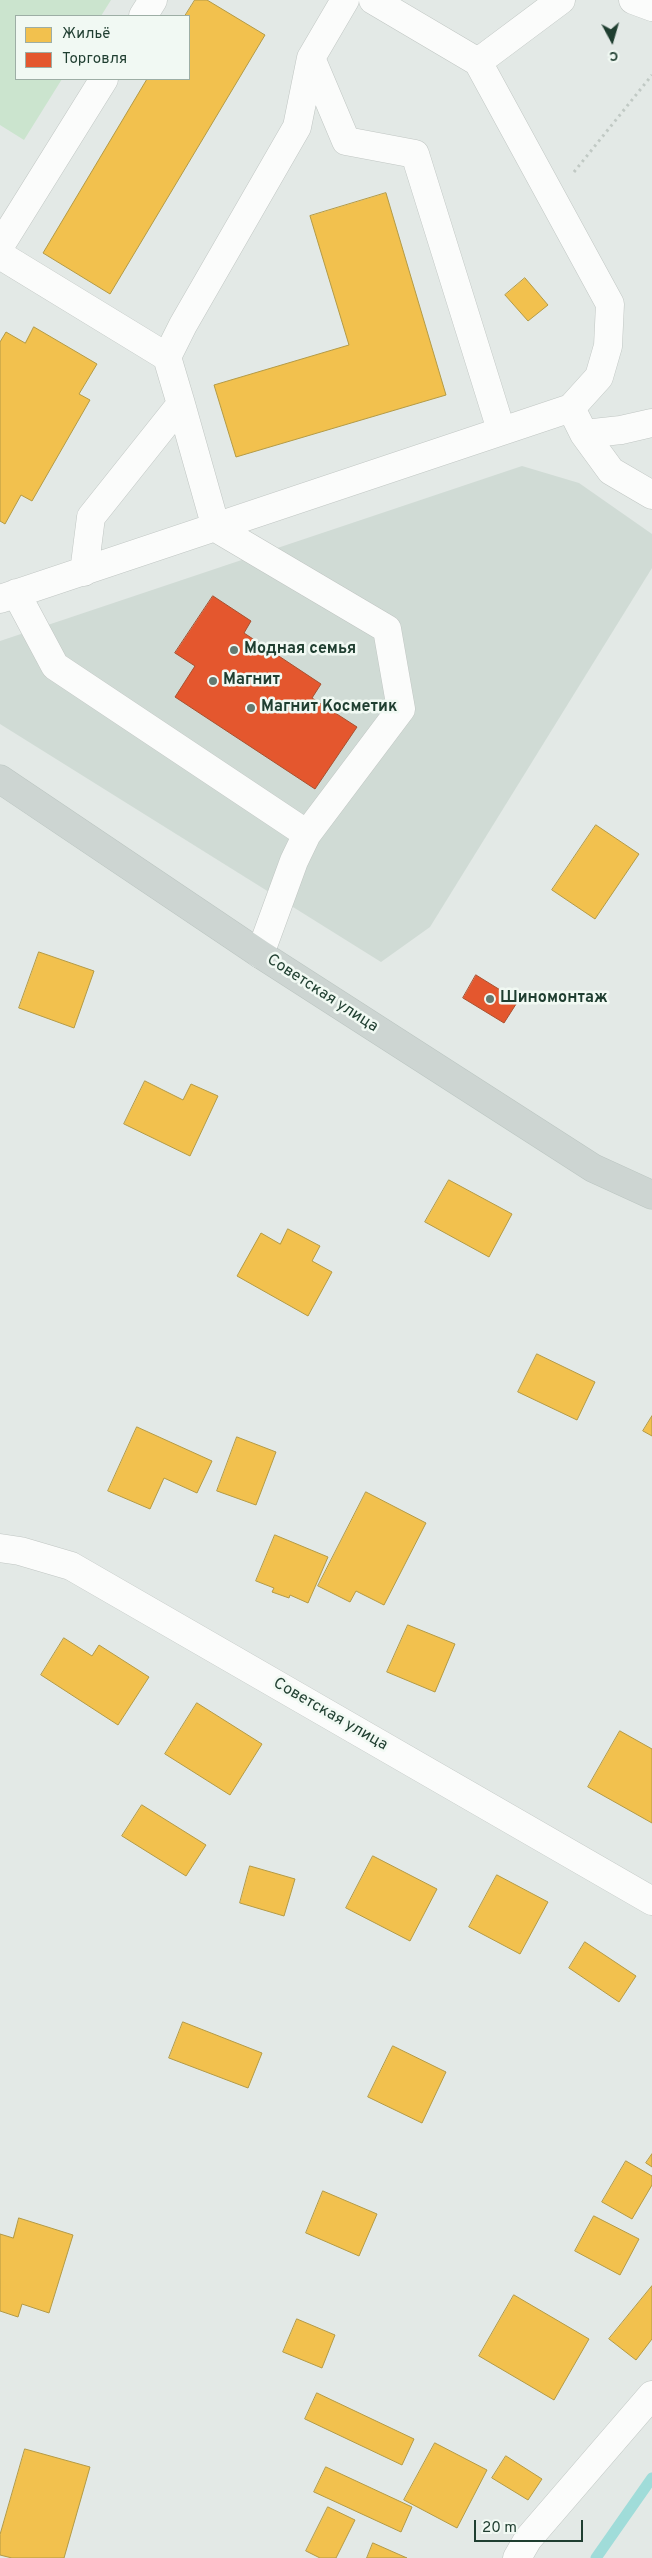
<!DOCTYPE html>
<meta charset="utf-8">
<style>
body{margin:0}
#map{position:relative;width:652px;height:2558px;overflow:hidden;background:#e3e9e6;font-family:Overpass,sans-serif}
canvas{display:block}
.legend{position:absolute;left:15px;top:15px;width:175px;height:65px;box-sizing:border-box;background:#f1f9f3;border:1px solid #9daea5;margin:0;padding:6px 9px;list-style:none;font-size:15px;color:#1f3e30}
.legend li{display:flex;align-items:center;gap:10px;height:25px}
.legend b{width:25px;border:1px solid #9daea5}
.north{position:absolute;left:587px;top:15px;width:50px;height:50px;-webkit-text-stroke:4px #f1f9f3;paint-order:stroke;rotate:174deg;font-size:14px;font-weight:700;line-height:20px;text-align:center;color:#1f3e30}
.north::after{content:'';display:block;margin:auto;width:18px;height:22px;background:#1f3e30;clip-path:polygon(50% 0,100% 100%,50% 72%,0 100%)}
.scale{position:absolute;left:474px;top:2520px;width:109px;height:22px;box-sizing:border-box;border:2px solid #1f3e30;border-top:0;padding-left:6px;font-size:15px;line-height:18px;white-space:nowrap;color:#1f3e30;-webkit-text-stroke:4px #f1f9f3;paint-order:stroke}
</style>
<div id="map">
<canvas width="652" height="2558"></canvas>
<ul class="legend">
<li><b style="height:14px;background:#f2c14e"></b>Жильё</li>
<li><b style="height:14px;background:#e4572e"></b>Торговля</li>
</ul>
<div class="north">С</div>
<div class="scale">20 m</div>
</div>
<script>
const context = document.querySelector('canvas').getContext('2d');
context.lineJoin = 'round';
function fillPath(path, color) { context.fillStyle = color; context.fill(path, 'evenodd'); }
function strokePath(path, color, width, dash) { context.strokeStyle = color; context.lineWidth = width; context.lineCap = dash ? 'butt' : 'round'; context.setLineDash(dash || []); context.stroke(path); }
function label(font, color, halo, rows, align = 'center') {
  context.font = font + ' Overpass,sans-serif'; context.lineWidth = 5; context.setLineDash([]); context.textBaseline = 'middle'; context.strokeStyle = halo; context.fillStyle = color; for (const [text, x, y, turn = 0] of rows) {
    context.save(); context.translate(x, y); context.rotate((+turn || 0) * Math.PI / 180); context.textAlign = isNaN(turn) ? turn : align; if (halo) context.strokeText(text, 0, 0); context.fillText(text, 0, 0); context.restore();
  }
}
fillPath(new Path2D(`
 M522,466L579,483L652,534V568L430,927L381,962L0,724V641Z`), '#d0dbd5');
fillPath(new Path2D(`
 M0,0H111L101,16H16V79H62L24,140L0,125Z`), '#cbe4ce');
const homes = new Path2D(`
 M195,0H207L265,35L110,294L43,253L147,79H189V16H185Z
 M386,193L446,395L236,457L214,385L349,345L310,216Z
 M525,278L548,305L528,321L505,295Z
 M34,327L97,364L79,394L90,400L32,501L21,495L5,524L0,521V342L6,332L25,343Z
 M596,825L639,854L595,919L552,890Z
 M39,952L94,971L74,1028L19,1008Z
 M145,1081L183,1100L191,1084L218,1096L190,1156L124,1124Z
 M449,1180L512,1214L489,1257L425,1222Z
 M288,1229L320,1246L312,1261L332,1272L308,1316L237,1276L261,1233L280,1244Z
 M537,1354L595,1382L577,1420L518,1392Z
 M652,1416V1436L643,1431Z
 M137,1427L212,1461L197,1493L164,1478L150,1509L108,1491Z
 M237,1437L276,1452L256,1505L217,1491Z
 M366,1492L426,1523L384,1605L356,1591L350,1602L318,1586Z
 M275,1535L328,1557L308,1603L290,1595L289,1598L272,1592L274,1588L256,1581Z
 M408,1625L455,1644L435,1692L387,1672Z
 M64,1638L92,1656L99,1645L149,1677L118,1725L41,1675Z
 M197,1703L262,1744L230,1795L165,1754Z
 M620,1731L652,1749V1823L588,1787Z
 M142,1805L206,1845L186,1876L122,1836Z
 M373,1856L437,1889L410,1941L346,1908Z
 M250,1866L295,1879L284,1916L240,1903Z
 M497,1875L548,1902L520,1954L469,1927Z
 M585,1942L636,1976L619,2002L569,1968Z
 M183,2022L262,2053L248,2088L169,2058Z
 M393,2046L446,2072L422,2123L368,2097Z
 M652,2154V2167L646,2163Z
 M626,2161L652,2176V2185L632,2219L602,2202Z
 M323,2191L377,2214L359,2256L306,2233Z
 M594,2216L639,2239L620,2275L575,2251Z
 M19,2218L73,2235L49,2313L22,2304L18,2317L0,2311V2234L13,2238Z
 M652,2286V2339L636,2360L609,2339Z
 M514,2295L589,2339L554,2400L479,2356Z
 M297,2319L335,2335L322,2368L283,2352Z
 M317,2393L414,2439L402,2465L305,2419Z
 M435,2443L487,2470L457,2528L404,2500Z
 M25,2449L90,2467L64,2558H12L0,2555V2535Z
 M506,2456L542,2479L528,2500L492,2478Z
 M326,2467L412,2507L401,2532L314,2492Z
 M328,2507L355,2520L336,2558H320L306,2551Z
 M373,2543L407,2558H367Z`);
fillPath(homes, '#f2c14e');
strokePath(homes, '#b39a45', 1);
const shops = new Path2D(`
 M213,596L251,621L244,633L321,684L312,698L357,727L315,789L175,697L195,666L175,653Z
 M476,975L518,1001L504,1023L463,998Z`);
fillPath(shops, '#e4572e');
strokePath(shops, '#a9502f', 1);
strokePath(new Path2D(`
 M596,2558L652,2478`), '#a0dcd9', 11);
const minor = new Path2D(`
 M633,0L652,7
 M143,16L153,0
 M311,58L346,141L415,154L501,430
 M478,62L561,0
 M0,246L104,79
 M0,255L167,357
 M181,404L216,528L387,629L401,709L307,834
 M571,408L584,434L611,471L652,495
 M584,434L621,430L652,423
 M84,572L91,517L181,404L167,357L183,325L297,127L311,58L345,0
 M16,593L55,666L307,834L294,861L260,954
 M0,599L571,408L599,377L608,346L610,304L478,62L373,0
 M0,1548L20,1551L71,1566L652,1901
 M517,2558L528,2539L652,2395`);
const major = new Path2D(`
 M0,779L260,954L593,1168L652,1195`);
strokePath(minor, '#c0c6c3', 29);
strokePath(major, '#bbc5c1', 29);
strokePath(new Path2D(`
 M574,172L652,75`), '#c0c9c4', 3, [2.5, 4]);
strokePath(minor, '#fbfcfb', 28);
strokePath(major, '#cdd5d2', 28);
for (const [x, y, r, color] of [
 [234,650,5,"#647a70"],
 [213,681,5,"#647a70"],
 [251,708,5,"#647a70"],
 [490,999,5,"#647a70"]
]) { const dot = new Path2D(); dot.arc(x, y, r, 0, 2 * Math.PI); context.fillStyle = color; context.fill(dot); strokePath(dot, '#f1f9f3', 2); }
label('bold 16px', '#1f3e30', '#f1f9f3', [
 ["Модная семья",244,650],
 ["Магнит",223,681],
 ["Магнит Косметик",261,708],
 ["Шиномонтаж",500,999]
], 'left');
label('16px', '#1f3e30', '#f1f9f3', [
 ["Советская улица",322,994,33],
 ["Советская улица",330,1715,30]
]);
</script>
